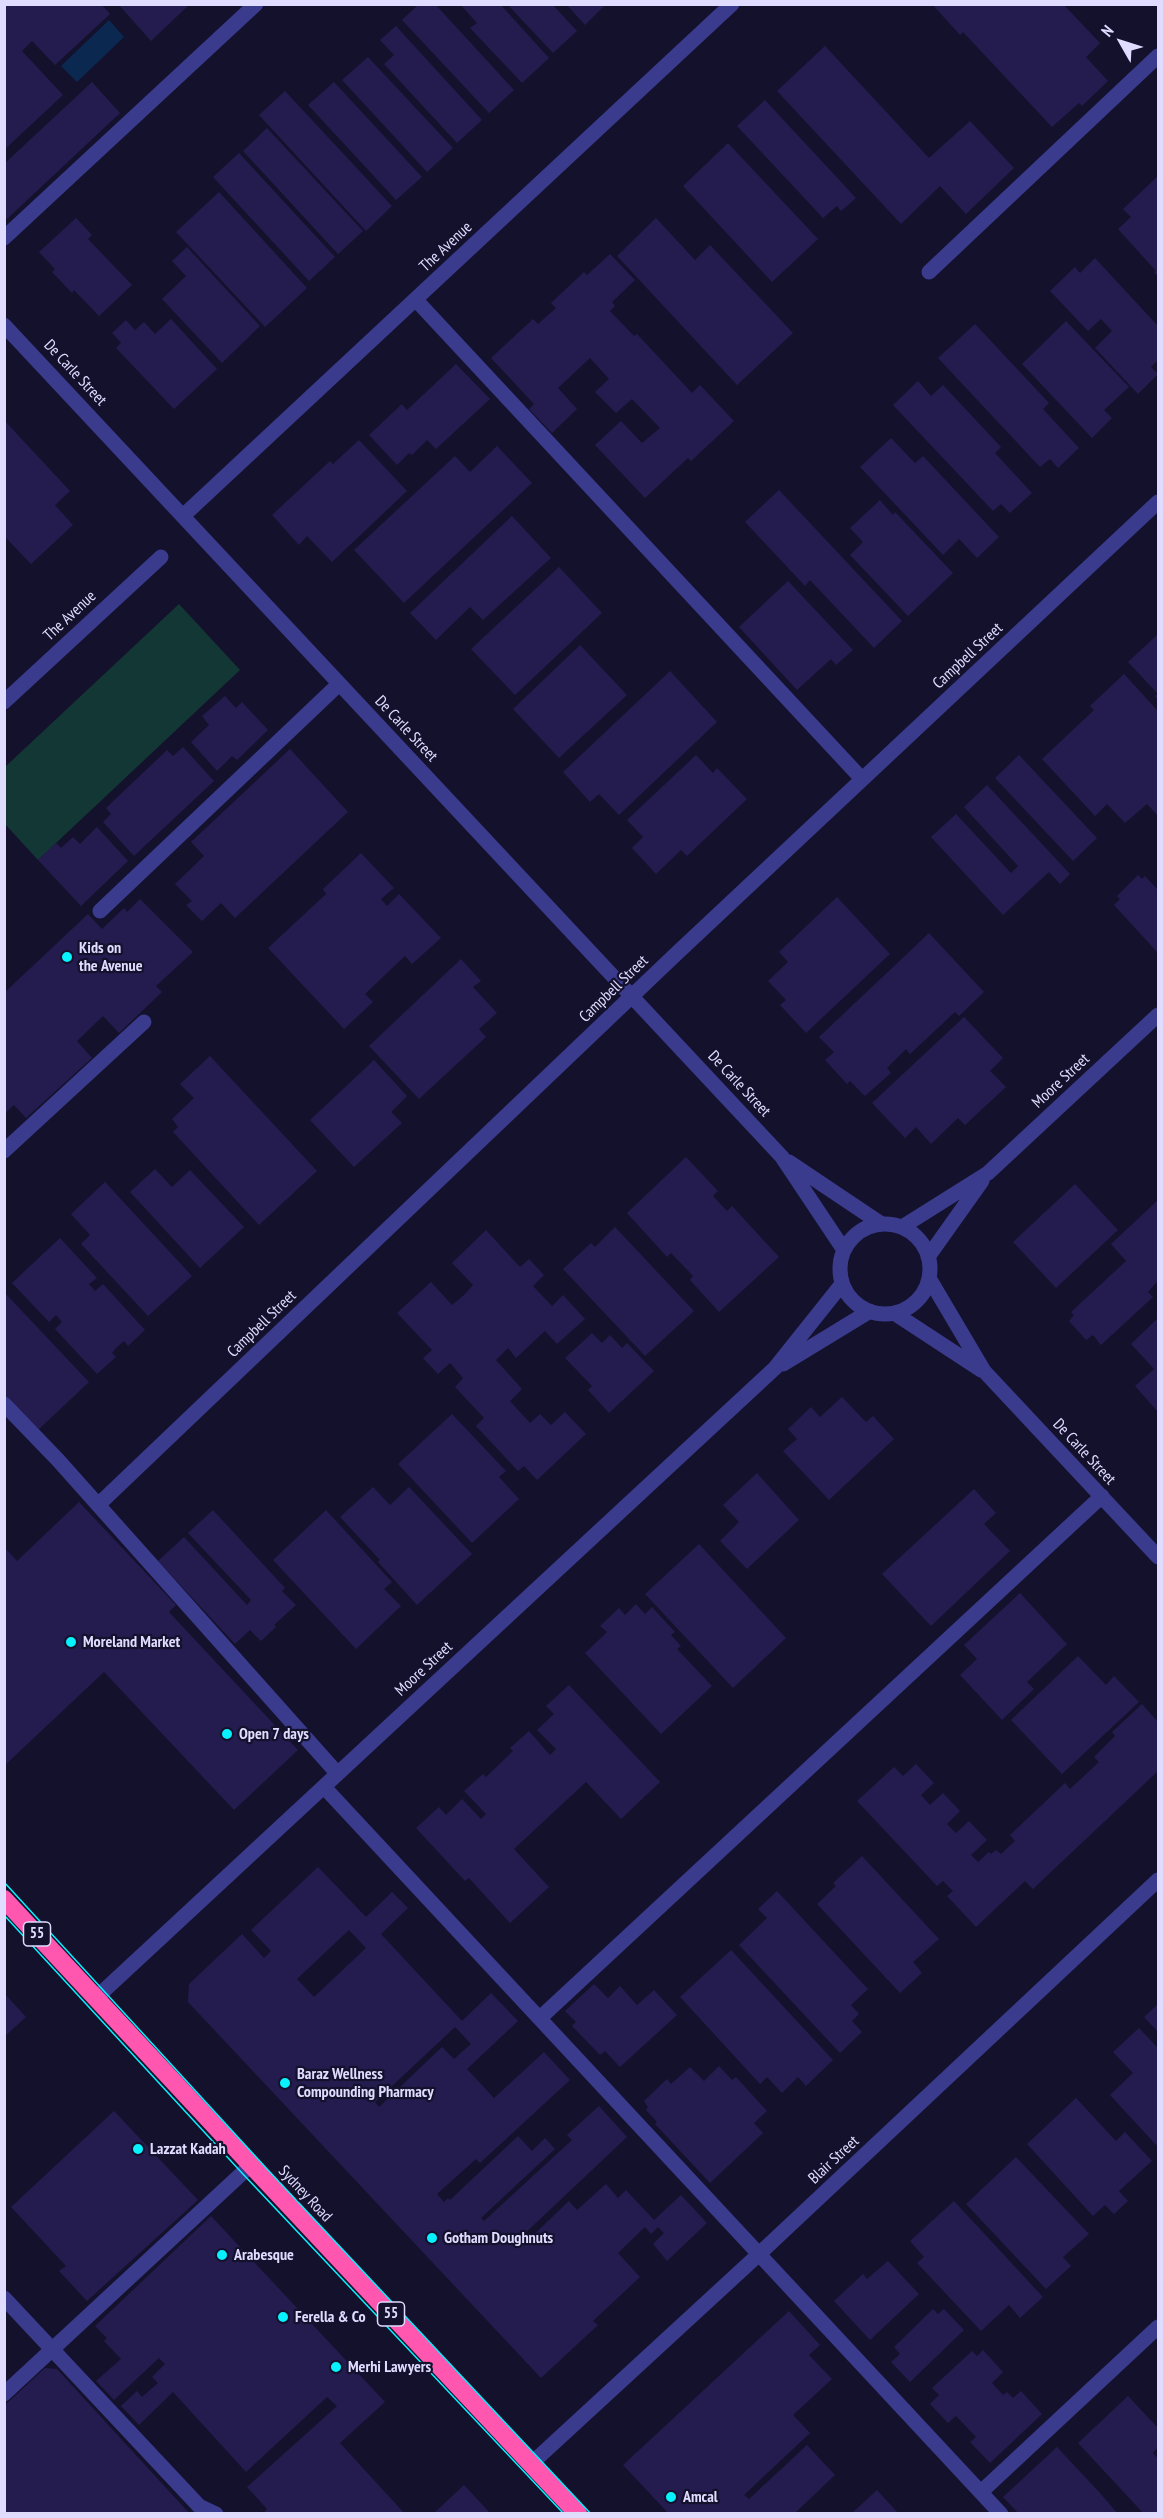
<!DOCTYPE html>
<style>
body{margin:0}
#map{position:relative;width:1163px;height:2518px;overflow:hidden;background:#14112d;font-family:"PT Sans Narrow",sans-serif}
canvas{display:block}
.frame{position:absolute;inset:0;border:6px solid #dfdcff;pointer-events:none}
.north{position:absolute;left:1091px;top:12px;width:60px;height:60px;-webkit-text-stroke:4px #14112d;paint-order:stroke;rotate:309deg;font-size:16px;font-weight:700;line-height:24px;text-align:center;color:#dfdcff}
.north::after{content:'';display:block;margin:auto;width:21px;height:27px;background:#dfdcff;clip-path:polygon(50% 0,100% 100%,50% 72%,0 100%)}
</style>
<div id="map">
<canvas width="1163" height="2518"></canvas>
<div class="frame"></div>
<div class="north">N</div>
</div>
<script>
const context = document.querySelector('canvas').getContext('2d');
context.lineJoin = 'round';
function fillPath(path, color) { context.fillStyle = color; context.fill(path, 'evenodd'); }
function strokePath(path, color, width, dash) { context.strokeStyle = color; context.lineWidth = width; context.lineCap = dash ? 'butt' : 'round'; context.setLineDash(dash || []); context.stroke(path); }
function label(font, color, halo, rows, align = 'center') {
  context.font = font + ' "PT Sans Narrow",sans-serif'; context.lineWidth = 4.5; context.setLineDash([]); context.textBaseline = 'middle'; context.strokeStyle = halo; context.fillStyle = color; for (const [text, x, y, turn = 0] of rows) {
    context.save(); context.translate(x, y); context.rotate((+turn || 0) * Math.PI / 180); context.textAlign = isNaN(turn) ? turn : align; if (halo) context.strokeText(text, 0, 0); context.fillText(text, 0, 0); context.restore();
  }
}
fillPath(new Path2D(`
 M179,604L240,670L38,860L5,824V767Z`), '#133734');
fillPath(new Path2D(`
 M109,20L124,37L77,82L61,66Z`), '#0b2851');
fillPath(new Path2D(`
 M4,4H101L110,14L55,65L32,41L22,51L63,95L4,150Z
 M118,4H190L151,41Z
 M419,4H435L514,90L489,113L402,20Z
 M460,4H500L549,58L522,83L470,28L477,23Z
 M507,4H552L577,31L553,53Z
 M566,4H606L585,25Z
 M932,4H1063L1100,43L1086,57L1108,81L1082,106L1079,103L1052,127L963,32L960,35Z
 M396,26L482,120L457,143L384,64L394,55L380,40Z
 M825,46L929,158L970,121L1014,168L966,214L940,186L901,224L777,91Z
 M368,57L453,148L427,172L342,80Z
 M92,82L120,113L7,219L4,216V164Z
 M334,82L422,177L396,200L308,105Z
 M285,91L392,206L366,231L259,115Z
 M765,100L856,198L841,211L837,206L823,218L737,126Z
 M267,128L363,231L338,254L243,151Z
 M728,143L818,239L772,282L683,186Z
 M239,153L335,257L309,281L213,177Z
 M1158,176V277L1154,272L1156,271L1118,229L1131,217L1123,209Z
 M219,192L307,288L265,327L176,232Z
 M76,218L92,235L88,239L132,285L99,316L74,290L72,293L52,272L55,269L39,252Z
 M656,218L695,260L710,245L793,333L737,385L617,256Z
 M187,247L260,326L222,363L162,299L186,276L172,261Z
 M610,254L635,280L612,302L615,306L610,311L634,336L637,334L692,393L700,385L734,421L691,461L688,458L645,498L595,445L621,421L642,443L660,428L632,399L616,413L595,392L609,379L590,358L558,388L577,409L552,433L529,409L534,404L491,358L533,319L538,324L556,308L551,303L584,272L587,275Z
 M1095,258L1158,326V360L1151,367L1158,374L1138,394L1095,348L1112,331L1101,319L1088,331L1050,291L1075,267L1080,273Z
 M171,319L217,369L174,409L116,348L121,343L112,333L126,320L135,330L144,322L155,334Z
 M1066,321L1129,387L1104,410L1112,418L1092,438L1022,364Z
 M975,324L1049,403L1043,409L1079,448L1058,468L1050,459L1040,467L938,358Z
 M456,364L490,399L436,449L427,440L412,455L409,453L397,465L369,435L402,404L407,410Z
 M918,381L931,396L943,385L1001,447L995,453L1032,493L1010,513L1001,504L993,511L893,405Z
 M4,420L70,491L55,505L73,525L31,564L4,536Z
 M891,438L915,463L923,456L999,537L977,558L959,539L943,555L860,467Z
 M359,440L407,491L332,562L307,536L299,545L272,515L330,461L333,464Z
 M497,446L532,483L404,603L354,550L455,456L470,472Z
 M779,490L902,621L874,648L810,580L805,586L745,522Z
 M880,500L893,515L895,512L953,573L908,616L850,555L863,542L850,528Z
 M512,516L551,558L483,620L470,607L436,640L410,613Z
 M559,567L602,613L515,695L471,649Z
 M788,581L853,650L836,665L831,659L797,690L739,627Z
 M1158,634V700L1155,696L1158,694L1128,662Z
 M580,645L627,695L559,758L513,709Z
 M670,671L717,722L619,815L599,794L590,802L563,772Z
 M1124,674L1158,711V816L1147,804L1125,823L1107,804L1095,816L1042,759L1094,710L1090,706Z
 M225,696L236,708L242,702L268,730L237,760L232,756L217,771L191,742L209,725L202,716Z
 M183,747L214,781L134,856L103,822L111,814L106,808L167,750L173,756Z
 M290,749L348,812L235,918L221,903L202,921L186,905L192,901L175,884L204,856L191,842Z
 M696,755L713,773L717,768L747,799L687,856L681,850L656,874L632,848L643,837L627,820Z
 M1019,755L1097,838L1073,861L995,778Z
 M987,785L1070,874L1060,884L1049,872L1003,915L931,837L956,814L1011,873L1018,866L964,807Z
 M97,827L128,861L81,906L38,860L56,843L61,848L73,837L80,844Z
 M361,853L394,888L381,899L387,906L399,894L441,938L412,964L405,956L365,994L373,1002L344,1029L268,948L326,894L323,889Z
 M1138,875L1142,879L1145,876L1158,890V953L1114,905L1120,899L1117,896Z
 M837,897L890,954L806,1033L780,1005L786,1000L768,981L788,962L779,952Z
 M140,899L193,952L156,986L162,992L119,1033L103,1016L77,1041L92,1058L26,1118L14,1105L4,1114V993L88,914L102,929L124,908L127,912Z
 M929,933L984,992L959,1016L955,1012L910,1054L906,1049L887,1068L891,1073L865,1096L850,1081L847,1084L825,1060L834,1052L819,1037Z
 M461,959L481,981L473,987L497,1013L479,1029L486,1037L419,1099L369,1046Z
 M964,1017L1003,1058L990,1071L1006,1087L965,1125L958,1118L931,1144L916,1127L905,1138L872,1103Z
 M210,1056L317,1171L259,1225L173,1132L178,1127L172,1119L194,1098L180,1084Z
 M374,1060L407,1096L391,1112L402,1123L354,1167L310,1120Z
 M686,1157L718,1191L713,1196L727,1211L732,1206L779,1257L719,1312L690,1280L693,1276L671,1253L667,1257L627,1213Z
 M155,1169L172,1187L190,1170L244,1227L200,1268L130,1192Z
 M105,1182L192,1276L148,1316L81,1244L90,1235L71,1214Z
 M1075,1184L1118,1230L1056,1288L1013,1242Z
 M1158,1200V1281L1148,1292L1153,1297L1101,1345L1093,1335L1086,1340L1069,1321L1074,1315L1071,1312L1126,1261L1111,1244Z
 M615,1227L694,1311L645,1356L563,1269L591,1243L595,1247Z
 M486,1230L520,1267L529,1259L544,1275L533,1286L552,1306L563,1295L585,1319L557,1344L545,1331L516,1358L508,1348L496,1360L522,1389L510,1401L530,1423L540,1414L551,1425L565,1412L586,1434L537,1480L524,1466L518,1471L476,1426L484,1418L455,1387L463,1378L450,1363L438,1374L423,1358L432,1350L397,1313L431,1282L452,1305L464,1295L473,1285L452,1263Z
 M60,1238L97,1278L89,1284L95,1291L103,1284L145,1330L128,1346L124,1341L117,1347L112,1353L116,1357L97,1374L55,1329L62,1322L56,1315L49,1322L12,1283Z
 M4,1292L89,1382L38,1430L4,1395Z
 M1158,1318V1412L1135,1386L1154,1369L1131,1344Z
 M592,1333L602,1343L610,1335L622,1348L627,1343L654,1371L609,1413L588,1390L592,1386L565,1358Z
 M842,1397L866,1422L873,1416L894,1439L829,1500L783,1451L797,1439L788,1429L811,1407L820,1417Z
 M452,1414L506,1471L499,1477L519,1499L472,1543L398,1464Z
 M757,1473L799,1520L747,1569L720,1541L739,1522L723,1505Z
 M373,1487L390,1505L409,1487L472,1554L417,1605L378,1562L380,1560L340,1517Z
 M974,1489L996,1513L984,1524L1010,1551L931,1626L882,1574Z
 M79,1502L176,1605L169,1612L298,1750L234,1810L104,1672L4,1766V1547L17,1561Z
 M213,1510L285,1588L282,1591L296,1605L274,1625L276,1627L261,1641L250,1630L235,1644L158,1561L184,1537L247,1605L251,1600L188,1533Z
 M326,1510L392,1582L384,1589L401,1606L356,1649L273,1560Z
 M699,1544L786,1638L733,1688L645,1594Z
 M1020,1593L1067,1644L1027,1682L1034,1689L1002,1720L960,1675L977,1659L964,1645Z
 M636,1604L645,1614L652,1607L675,1632L671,1635L681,1646L677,1649L712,1686L661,1734L585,1653L607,1632L600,1626L619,1608L625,1615Z
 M1078,1656L1106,1685L1114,1676L1139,1702L1062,1774L1011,1720Z
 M569,1685L660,1782L621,1819L586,1782L514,1849L549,1887L510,1923L469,1878L465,1881L416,1828L439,1807L446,1815L462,1799L481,1819L486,1814L464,1791L483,1774L486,1777L513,1751L510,1748L529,1731L550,1755L556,1749L537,1730L554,1714L546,1706Z
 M1142,1704L1158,1722V1771L1033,1889L1025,1881L976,1927L947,1896L953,1891L943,1881L937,1886L857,1801L894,1767L903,1776L916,1764L934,1783L921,1795L930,1805L943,1793L960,1811L947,1824L956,1833L969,1821L987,1840L971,1855L978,1862L989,1852L991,1854L996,1850L1001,1854L1015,1841L1010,1835L1065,1783L1070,1789L1099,1762L1094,1757L1115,1736L1112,1732Z
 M862,1856L939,1939L913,1962L922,1973L900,1993L817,1904L836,1886L833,1883Z
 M318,1867L366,1917L392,1892L408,1908L381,1934L462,2021L491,1993L518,2021L467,2069L494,2098L544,2052L570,2080L480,2163L476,2159L437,2194L444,2202L448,2198L450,2200L518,2136L532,2151L545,2138L555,2149L481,2218L484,2221L572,2140L567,2135L599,2106L627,2137L520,2238L525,2243L569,2201L577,2210L606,2184L618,2198L626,2190L654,2220L681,2195L707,2223L667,2261L653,2244L664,2233L658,2227L651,2234L645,2227L618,2253L640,2277L593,2321L598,2325L541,2378L188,2002L189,1984L242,1934L264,1958L271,1951L251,1930ZM349,1930L366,1948L314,1997L297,1979ZM455,2027L471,2044L454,2059L442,2047L379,2107L375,2102Z
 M777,1891L868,1989L851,2005L859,2014L852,2021L862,2032L840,2053L739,1945L767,1918L758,1909Z
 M731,1950L833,2060L806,2086L798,2077L782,2093L767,2077L760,2084L680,1997Z
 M594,1984L608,1998L620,1986L637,2005L654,1990L677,2015L620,2067L605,2051L600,2055L572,2026L576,2022L565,2011Z
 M4,1993L26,2017L4,2037Z
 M1158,2004V2032L1144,2017Z
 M1139,2028L1158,2048V2147L1110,2095L1133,2073L1113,2052Z
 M719,2066L732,2080L736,2077L767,2111L754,2123L763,2133L710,2183L655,2124L657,2122L646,2110L648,2107L644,2101L667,2079L671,2084L690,2067L704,2081Z
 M1076,2098L1116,2141L1125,2132L1152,2161L1119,2191L1128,2201L1114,2214L1105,2205L1093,2216L1027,2144Z
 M114,2111L198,2200L87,2301L59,2271L66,2266L11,2207Z
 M1016,2157L1089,2234L1063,2257L1071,2266L1046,2289L966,2204Z
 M954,2201L1043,2297L1020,2318L1009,2305L981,2331L917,2263L924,2257L910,2241Z
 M211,2216L385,2402L340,2443L405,2514H263L267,2509L247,2487L337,2406L327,2397L246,2472L173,2392L139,2425L121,2406L137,2391L142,2397L158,2383L152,2377L165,2364L159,2358L114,2400L96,2381L121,2359L104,2341L107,2338L95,2326Z
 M888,2261L919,2294L870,2340L834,2301L863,2274L867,2279Z
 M933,2309L938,2314L944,2309L964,2330L910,2382L891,2362L900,2354L894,2347Z
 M789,2311L820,2345L809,2355L832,2379L793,2415L810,2433L744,2495L749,2499L807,2445L835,2475L794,2514H669L623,2465Z
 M983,2350L1003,2372L992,2383L1003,2395L1007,2392L1013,2398L1021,2391L1042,2414L990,2463L970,2442L976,2437L956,2416L948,2423L930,2404L939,2395L932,2388L972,2351L977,2356Z
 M45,2368L57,2369L190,2514H4V2406Z
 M1128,2396L1158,2428V2447L1153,2453L1158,2459V2514H1144L1078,2443Z
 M1057,2447L1100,2493L1118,2514H1019L1003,2497Z
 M464,2485L491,2514H433Z
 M877,2490L899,2514H851Z`), '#241c4e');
strokePath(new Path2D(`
 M4,238L256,4
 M929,272L1158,56
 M416,300L862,779
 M4,325L782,1157L844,1250
 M184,515L732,4
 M4,702L161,557
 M100,911L339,684
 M4,1151L144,1022
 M789,1162L880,1223
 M840 1269a45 45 0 1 1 90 0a45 45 0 1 1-90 0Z
 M902,1227L988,1173L1158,1015
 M928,1257L982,1181
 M929,1278L984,1371L1158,1557
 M894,1313L981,1370
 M783,1364L870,1311
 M4,1404L58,1460L337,1773
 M98,1505L676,954L1158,502
 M324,1787L1001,2514
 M97,1997L775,1368L842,1284
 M540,2018L1102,1496
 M4,2298L199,2506L216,2514
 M4,2394L251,2165
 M532,2463L758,2255L1158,1880
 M981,2492L1158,2327`), '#3a3b8d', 15);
strokePath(new Path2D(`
 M4,1899L251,2165L578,2514`), '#ff57af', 18);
strokePath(new Path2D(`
 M4,1882L268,2170L591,2514
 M4,1915L242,2173L564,2514`), '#08f1ff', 1.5);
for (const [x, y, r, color] of [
 [67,957,6,"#08f1ff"],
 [71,1642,6,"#08f1ff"],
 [227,1734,6,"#08f1ff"],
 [285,2083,6,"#08f1ff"],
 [138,2149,6,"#08f1ff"],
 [432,2238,6,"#08f1ff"],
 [222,2255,6,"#08f1ff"],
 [283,2317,6,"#08f1ff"],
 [336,2367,6,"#08f1ff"],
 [671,2497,6,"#08f1ff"]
]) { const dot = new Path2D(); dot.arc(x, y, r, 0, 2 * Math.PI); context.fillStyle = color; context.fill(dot); strokePath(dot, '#14112d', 2); }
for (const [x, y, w] of [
 [37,1934,27],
 [391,2314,27]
]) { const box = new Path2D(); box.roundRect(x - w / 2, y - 12, w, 24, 4.5); context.fillStyle = '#14112d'; context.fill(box); strokePath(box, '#dfdcff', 1.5); }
label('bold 15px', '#dfdcff', null, [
 ["55",37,1934],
 ["55",391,2314]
]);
label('16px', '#dfdcff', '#14112d', [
 ["The Avenue",446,247,-43],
 ["De Carle Street",75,373,47],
 ["The Avenue",70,616,-43],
 ["Campbell Street",968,656,-43],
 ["De Carle Street",406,729,47],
 ["Campbell Street",614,989,-44],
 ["Moore Street",1061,1081,-43],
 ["De Carle Street",739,1084,47],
 ["Campbell Street",262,1324,-44],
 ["De Carle Street",1084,1452,47],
 ["Moore Street",424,1669,-43],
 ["Blair Street",834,2160,-43],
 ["Sydney Road",305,2194,47]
]);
label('bold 16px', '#dfdcff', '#14112d', [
 ["Kids on",79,948],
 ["the Avenue",79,966],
 ["Moreland Market",83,1642],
 ["Open 7 days",239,1734],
 ["Baraz Wellness",297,2074],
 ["Compounding Pharmacy",297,2092],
 ["Lazzat Kadah",150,2149],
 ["Gotham Doughnuts",444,2238],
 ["Arabesque",234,2255],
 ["Ferella & Co",295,2317],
 ["Merhi Lawyers",348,2367],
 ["Amcal",683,2497]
], 'left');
</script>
